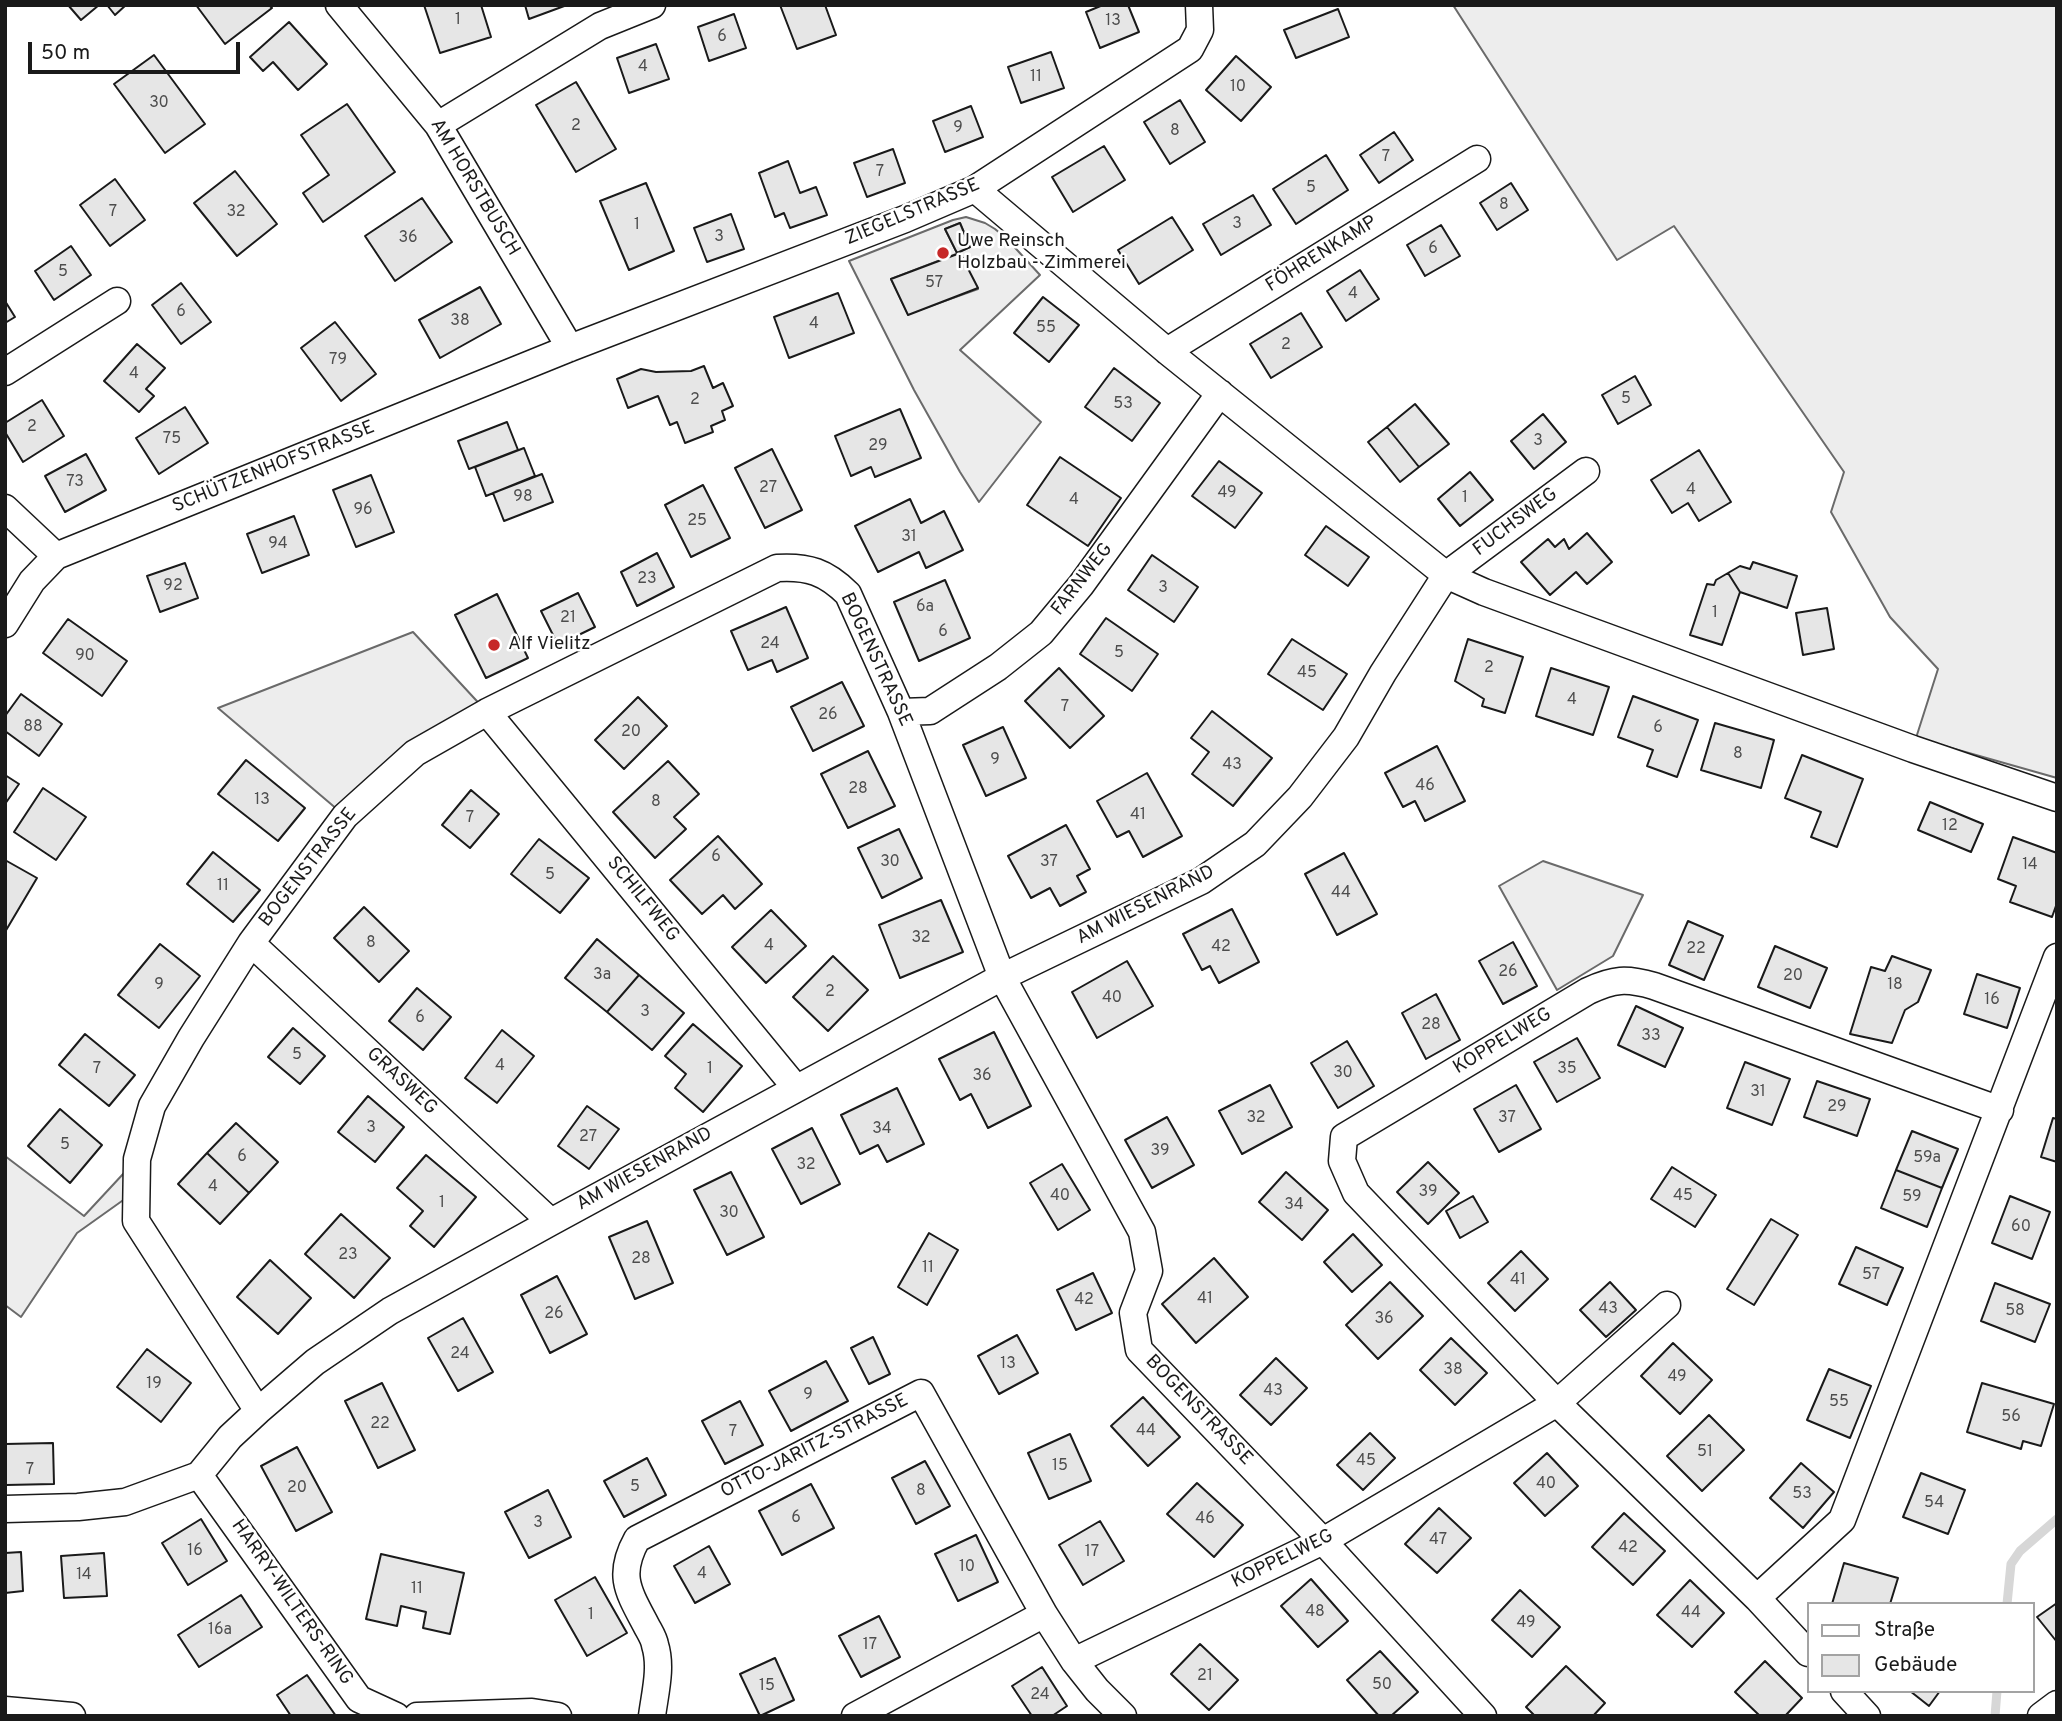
<!DOCTYPE html>
<meta charset="utf-8">
<style>
body{margin:0}
#map{position:relative;width:2062px;height:1721px;overflow:hidden;background:#fff;font-family:Overpass,sans-serif}
canvas{display:block}
.frame{position:absolute;inset:0;border:7px solid #1a1a1a;pointer-events:none}
.legend{position:absolute;left:1807px;top:1602px;width:228px;height:91px;box-sizing:border-box;background:#fff;border:2px solid #a3a3a3;margin:0;padding:9px 12px;list-style:none;font-size:21px;color:#1a1a1a}
.legend li{display:flex;align-items:center;gap:14px;height:35px}
.legend b{width:35px;border:2px solid #a3a3a3}
.scale{position:absolute;left:28px;top:42px;width:212px;height:32px;box-sizing:border-box;border:4px solid #1a1a1a;border-top:0;padding-left:9px;font-size:21px;line-height:24px;white-space:nowrap;color:#1a1a1a;-webkit-text-stroke:5px #fff;paint-order:stroke}
</style>
<div id="map">
<canvas width="2062" height="1721"></canvas>
<div class="frame"></div>
<ul class="legend">
<li><b style="height:9px;background:#fff"></b>Straße</li>
<li><b style="height:19px;background:#e6e6e6"></b>Gebäude</li>
</ul>
<div class="scale">50 m</div>
</div>
<script>
const context = document.querySelector('canvas').getContext('2d');
context.lineJoin = 'round';
function fillPath(path, color) { context.fillStyle = color; context.fill(path, 'evenodd'); }
function strokePath(path, color, width, dash) { context.strokeStyle = color; context.lineWidth = width; context.lineCap = dash ? 'butt' : 'round'; context.setLineDash(dash || []); context.stroke(path); }
function label(font, color, halo, rows, align = 'center') {
  context.font = font + ' Overpass,sans-serif'; context.lineWidth = 5; context.setLineDash([]); context.textBaseline = 'middle'; context.strokeStyle = halo; context.fillStyle = color; for (const [text, x, y, turn = 0] of rows) {
    context.save(); context.translate(x, y); context.rotate((+turn || 0) * Math.PI / 180); context.textAlign = isNaN(turn) ? turn : align; if (halo) context.strokeText(text, 0, 0); context.fillText(text, 0, 0); context.restore();
  }
}
const built = new Path2D(`
 M1453,5H2057V778L1916,738L1938,669L1890,617L1831,512L1844,472L1674,226L1617,260Z
 M966,217L985,223L995,229L1007,239L1040,275L960,350L1041,422L979,502L960,472L914,390L849,261L953,220ZM960,223L970,247L957,253L945,229ZM959,253L978,289L908,314L891,279Z
 M413,632L487,712L345,816L218,708Z
 M1543,861L1643,895L1613,956L1557,990L1499,886Z
 M5,1156L84,1216L137,1159L136,1191L77,1233L21,1317L5,1305Z`);
fillPath(built, '#ededed');
strokePath(built, '#6a6a6a', 2);
strokePath(new Path2D(`
 M2007,1604L2011,1564L2020,1551L2057,1519
 M1995,1716L1997,1691`), '#d7d7d7', 9);
const building = new Path2D(`
 M68,5H99L81,20Z
 M107,5H126L115,15Z
 M196,5H269L272,8L225,44Z
 M424,5H481L491,37L440,53Z
 M525,5H567L529,19Z
 M780,5H825L836,35L797,49Z
 M1103,5H1128L1139,32L1100,48L1086,12Z
 M1338,9L1349,37L1296,58L1284,30Z
 M734,14L746,48L709,61L698,27Z
 M289,22L327,64L298,90L273,62L263,71L250,57Z
 M656,44L669,79L629,93L617,58Z
 M1051,52L1064,88L1021,103L1008,67Z
 M154,55L205,124L165,153L114,84Z
 M1236,56L1271,87L1241,121L1206,90Z
 M576,82L616,149L576,172L536,105Z
 M1180,100L1205,142L1170,164L1144,122Z
 M347,104L395,172L323,222L303,193L329,175L301,135Z
 M971,106L983,137L945,152L933,121Z
 M1394,132L1413,160L1379,183L1360,155Z
 M1104,146L1125,180L1073,212L1052,177Z
 M893,149L905,183L867,197L854,163Z
 M1326,155L1348,190L1296,224L1273,189Z
 M788,161L800,193L816,187L827,215L790,228L784,213L775,217L759,173Z
 M235,171L277,224L237,256L194,203Z
 M115,179L145,220L110,246L80,205Z
 M646,183L674,251L629,270L600,201Z
 M1511,183L1528,210L1497,230L1480,203Z
 M1253,195L1271,225L1221,255L1203,224Z
 M422,198L452,242L395,281L365,236Z
 M731,214L744,249L707,262L694,228Z
 M1172,217L1193,250L1139,284L1118,250Z
 M960,223L970,247L957,253L945,229Z
 M1441,225L1460,256L1425,276L1407,245Z
 M71,246L91,275L54,300L35,271Z
 M960,253L978,288L908,315L891,279Z
 M1360,270L1379,299L1346,321L1327,291Z
 M181,283L211,322L181,344L152,305Z
 M480,287L501,324L440,358L419,320Z
 M838,293L854,333L789,358L774,317Z
 M1043,297L1079,325L1049,362L1014,333Z
 M5,301L15,317L5,323Z
 M1301,313L1322,347L1271,378L1250,344Z
 M335,322L376,374L341,401L301,348Z
 M137,344L165,368L146,389L154,396L139,412L104,381Z
 M704,366L713,388L723,383L733,406L722,411L725,420L711,426L713,432L685,443L677,422L670,425L658,396L628,408L617,379L641,369L656,372L691,371Z
 M1114,368L1160,403L1132,441L1085,407Z
 M1635,376L1651,405L1618,424L1602,395Z
 M42,400L64,436L23,462L5,432V423Z
 M1415,404L1449,444L1419,467L1387,427Z
 M185,407L208,443L159,474L136,438Z
 M900,409L921,458L875,477L871,467L851,476L835,436Z
 M1543,414L1566,442L1534,469L1511,441Z
 M507,422L518,450L469,469L458,441Z
 M1387,427L1419,467L1400,482L1368,442Z
 M524,448L535,476L486,496L475,467Z
 M772,449L802,510L765,528L735,468Z
 M1699,450L1731,502L1699,521L1688,503L1672,513L1651,480Z
 M86,454L106,490L65,512L45,476Z
 M1060,457L1121,498L1088,546L1027,505Z
 M1219,461L1262,493L1235,528L1192,496Z
 M1470,472L1493,500L1460,526L1438,499Z
 M542,474L553,502L504,521L493,493Z
 M371,475L394,532L356,547L333,490Z
 M703,485L730,538L691,557L665,505Z
 M910,499L921,523L944,511L963,550L926,568L919,552L878,572L855,526Z
 M294,516L309,555L262,573L247,534Z
 M1326,526L1369,557L1348,586L1305,555Z
 M1587,533L1612,562L1587,584L1576,572L1550,595L1521,562L1548,539L1555,547L1564,539L1569,549Z
 M657,553L674,587L637,606L621,572Z
 M1152,555L1198,587L1174,622L1128,590Z
 M1753,562L1797,576L1787,608L1740,592L1728,573L1740,566L1750,569Z
 M185,563L198,598L160,612L147,576Z
 M1728,573L1740,592L1722,645L1690,635L1707,584L1714,585L1716,580Z
 M945,580L970,638L919,661L894,602Z
 M578,593L595,627L558,645L541,611Z
 M497,594L528,658L486,678L455,615Z
 M786,607L808,658L777,672L772,660L748,670L731,631Z
 M1827,608L1834,649L1803,655L1796,613Z
 M1106,618L1158,654L1132,691L1080,654Z
 M68,619L127,661L102,696L43,653Z
 M1292,639L1347,674L1323,710L1268,674Z
 M1468,639L1523,657L1505,713L1482,706L1484,699L1455,681Z
 M1059,668L1104,716L1070,748L1025,701Z
 M1551,668L1609,687L1593,735L1536,716Z
 M842,682L864,726L813,751L791,707Z
 M21,694L62,724L39,756L5,731V716Z
 M1633,696L1698,720L1677,777L1647,766L1653,750L1618,737Z
 M638,697L667,726L624,769L595,740Z
 M1212,711L1272,758L1233,806L1192,774L1209,752L1191,738Z
 M1715,723L1774,740L1761,788L1701,770Z
 M1003,727L1026,778L986,796L963,745Z
 M1437,746L1465,801L1425,821L1415,801L1403,807L1385,773Z
 M868,751L895,806L848,828L821,774Z
 M1802,755L1863,779L1837,847L1811,837L1821,812L1785,798Z
 M246,760L305,808L278,841L218,794Z
 M668,761L699,794L674,817L686,829L655,858L613,812Z
 M1147,773L1182,836L1143,857L1129,831L1117,837L1097,801Z
 M5,775L19,784L5,804Z
 M43,788L86,817L56,860L14,832Z
 M471,790L499,814L470,848L442,825Z
 M1930,802L1983,824L1971,852L1918,830Z
 M1066,825L1090,869L1077,876L1086,892L1060,906L1050,888L1031,898L1008,856Z
 M899,829L922,878L882,898L858,848Z
 M718,836L762,884L735,909L723,895L702,914L670,880Z
 M2013,837L2057,853V903L2052,917L2010,902L2016,886L1998,879Z
 M539,839L589,878L560,913L511,874Z
 M213,852L260,890L233,922L187,884Z
 M1344,853L1377,914L1337,935L1305,874Z
 M5,860L37,878L5,932Z
 M941,900L963,952L900,978L879,925Z
 M364,907L409,951L379,982L334,938Z
 M1232,909L1259,962L1219,983L1210,966L1202,970L1183,934Z
 M771,910L806,946L766,983L732,947Z
 M1688,921L1723,936L1704,980L1669,965Z
 M597,939L639,975L607,1012L565,978Z
 M1513,942L1537,986L1503,1004L1479,961Z
 M160,944L200,976L159,1028L118,995Z
 M1775,946L1827,968L1810,1008L1758,987Z
 M833,956L868,990L828,1031L793,997Z
 M1892,956L1931,970L1918,1002L1905,1010L1892,1043L1850,1034L1871,967L1885,971Z
 M1127,961L1153,1006L1097,1038L1072,992Z
 M1977,974L2020,988L2007,1028L1964,1014Z
 M639,975L684,1013L652,1050L607,1012Z
 M417,988L451,1017L423,1050L389,1021Z
 M1436,994L1460,1040L1426,1059L1402,1013Z
 M1636,1006L1683,1028L1665,1067L1618,1045Z
 M693,1024L742,1066L703,1112L675,1088L686,1074L665,1056Z
 M293,1028L325,1056L300,1084L268,1057Z
 M502,1030L534,1056L497,1103L465,1078Z
 M994,1032L1031,1106L988,1128L971,1094L960,1100L939,1059Z
 M85,1034L135,1075L109,1106L59,1065Z
 M1577,1038L1600,1078L1557,1102L1534,1062Z
 M1347,1041L1374,1086L1338,1108L1311,1063Z
 M1745,1062L1790,1079L1772,1125L1727,1108Z
 M1817,1081L1870,1099L1857,1136L1804,1117Z
 M1270,1085L1292,1127L1242,1154L1219,1111Z
 M1516,1085L1541,1129L1499,1152L1474,1109Z
 M897,1088L924,1144L887,1162L878,1145L860,1154L841,1115Z
 M368,1096L404,1127L375,1162L338,1132Z
 M587,1106L619,1129L589,1169L558,1146Z
 M60,1109L102,1145L70,1183L28,1146Z
 M1167,1117L1194,1165L1152,1188L1125,1140Z
 M2053,1118L2057,1119V1162L2041,1157Z
 M236,1123L278,1162L249,1193L207,1153Z
 M812,1128L840,1184L801,1204L772,1149Z
 M1912,1131L1958,1149L1942,1188L1896,1170Z
 M207,1153L249,1193L220,1224L178,1184Z
 M426,1155L476,1197L434,1247L410,1226L423,1211L397,1188Z
 M1428,1162L1459,1193L1428,1224L1397,1192Z
 M1062,1164L1090,1210L1058,1230L1030,1183Z
 M1672,1167L1716,1195L1695,1227L1651,1199Z
 M1896,1170L1942,1188L1927,1227L1881,1208Z
 M731,1172L764,1237L727,1255L694,1190Z
 M1286,1172L1328,1210L1302,1240L1259,1202Z
 M1473,1196L1488,1222L1460,1238L1446,1211Z
 M2010,1196L2050,1212L2032,1259L1992,1243Z
 M341,1214L390,1258L354,1298L305,1254Z
 M1771,1219L1798,1235L1754,1305L1727,1289Z
 M647,1221L673,1283L635,1299L609,1237Z
 M929,1233L958,1250L927,1305L898,1287Z
 M1353,1234L1382,1265L1352,1292L1324,1262Z
 M1856,1247L1903,1268L1887,1305L1839,1284Z
 M1521,1251L1548,1279L1515,1311L1488,1283Z
 M1214,1258L1248,1297L1196,1343L1162,1304Z
 M270,1260L311,1298L278,1334L237,1297Z
 M1093,1273L1112,1313L1076,1330L1057,1290Z
 M557,1276L587,1334L550,1353L521,1295Z
 M1390,1282L1423,1316L1378,1359L1346,1325Z
 M1610,1282L1636,1310L1606,1337L1580,1310Z
 M1995,1283L2050,1304L2035,1342L1981,1321Z
 M463,1318L493,1372L458,1391L428,1338Z
 M1017,1335L1038,1373L999,1394L978,1356Z
 M873,1337L890,1374L869,1384L851,1348Z
 M1451,1338L1487,1373L1455,1405L1420,1370Z
 M1673,1343L1712,1380L1680,1414L1641,1376Z
 M147,1349L191,1383L161,1422L117,1387Z
 M1276,1358L1307,1388L1271,1425L1240,1395Z
 M826,1361L848,1401L791,1431L769,1391Z
 M1829,1369L1871,1386L1850,1438L1807,1420Z
 M382,1383L415,1450L378,1468L345,1401Z
 M1982,1383L2054,1404L2041,1446L2023,1441L2021,1449L1967,1432Z
 M1143,1397L1180,1437L1148,1466L1111,1426Z
 M740,1401L763,1445L725,1464L702,1421Z
 M1709,1415L1744,1450L1702,1491L1667,1456Z
 M1370,1433L1395,1458L1363,1490L1337,1465Z
 M1070,1434L1091,1481L1049,1499L1028,1453Z
 M53,1443L54,1484L6,1485L5,1444Z
 M297,1447L332,1512L296,1531L261,1466Z
 M1547,1453L1578,1486L1545,1516L1514,1483Z
 M647,1458L666,1495L624,1517L604,1481Z
 M925,1461L950,1506L916,1524L892,1478Z
 M1801,1463L1834,1492L1803,1528L1770,1498Z
 M1921,1473L1965,1490L1948,1534L1903,1517Z
 M1197,1483L1243,1525L1214,1557L1167,1514Z
 M811,1484L834,1528L782,1555L759,1511Z
 M548,1490L571,1537L529,1558L505,1512Z
 M1439,1508L1471,1538L1437,1573L1405,1544Z
 M1624,1513L1665,1551L1633,1585L1592,1547Z
 M201,1519L227,1561L188,1585L162,1543Z
 M1100,1521L1124,1561L1083,1585L1059,1545Z
 M976,1535L998,1582L958,1601L935,1554Z
 M709,1546L730,1584L695,1603L674,1566Z
 M21,1552L23,1591L5,1593V1553Z
 M104,1553L107,1596L64,1598L61,1556Z
 M381,1554L464,1573L450,1634L423,1628L426,1612L401,1606L397,1626L366,1619Z
 M1844,1563L1898,1578L1890,1604H1832Z
 M595,1577L627,1633L587,1656L555,1600Z
 M1311,1579L1348,1621L1318,1647L1281,1606Z
 M1690,1580L1724,1613L1692,1647L1657,1615Z
 M1520,1590L1560,1627L1532,1657L1492,1620Z
 M241,1595L262,1627L199,1667L178,1635Z
 M2057,1603V1642L2037,1617Z
 M879,1616L900,1657L861,1677L839,1636Z
 M1200,1644L1238,1680L1209,1710L1171,1674Z
 M1380,1651L1418,1692L1391,1716H1379L1347,1680Z
 M775,1658L794,1700L760,1716L740,1674Z
 M1765,1661L1802,1698L1785,1716H1760L1735,1692Z
 M1566,1666L1605,1703L1593,1716H1535L1526,1707Z
 M1042,1667L1067,1706L1052,1716H1032L1012,1686Z
 M307,1675L336,1716H291L277,1695Z
 M1910,1691H1940L1929,1706Z`);
fillPath(building, '#e6e6e6');
strokePath(building, '#1a1a1a', 2);
const street = new Path2D(`
 M339,5L438,125L570,348
 M438,125L600,26L652,5
 M1167,351L1477,159
 M5,372L117,301
 M1586,471L1446,575L1484,592L1913,749L2057,798
 M5,508L56,556
 M5,624L32,581L56,556L570,348L905,219L975,189L1190,49L1200,30L1199,5
 M487,712L796,1088
 M901,712L930,711L998,667L1041,633L1081,585L1220,393
 M251,943L551,1222
 M2000,1110L1654,986C1626,978 1614,979 1588,991L1344,1137L1342,1161L1356,1193L1557,1403L1757,1598L1842,1520L2057,957
 M258,1411L136,1221L137,1159L152,1106L191,1038L251,943L345,816L415,753L487,712L777,568C808,566 826,572 848,594L901,712L1002,977L1142,1232L1149,1271L1133,1313L1139,1350L1323,1541L1483,1716
 M199,1475L359,1699L396,1716
 M5,1509L78,1507L125,1502L199,1475L230,1437L258,1411L315,1362L390,1311L551,1222L1002,977L1201,881L1255,844L1300,797L1346,737L1383,673L1446,575L1167,351L975,189
 M1757,1598L1808,1653
 M1074,1661L1323,1541L1557,1403L1667,1305
 M1844,1691L1867,1716
 M5,1710L72,1716
 M417,1716L532,1712L558,1716
 M652,1716C655,1693 662,1667 655,1645C654,1638 649,1631 646,1625C628,1591 617,1575 637,1539L921,1393L1044,1614L1074,1661L1097,1690L1123,1716
 M855,1716L1044,1614
 M2041,1716L2057,1704`);
strokePath(street, '#1a1a1a', 29);
strokePath(street, '#fff', 26);
for (const [x, y, r, color] of [
 [943,253,7,"#c62828"],
 [494,645,7,"#c62828"]
]) { const dot = new Path2D(); dot.arc(x, y, r, 0, 2 * Math.PI); context.fillStyle = color; context.fill(dot); strokePath(dot, '#fff', 2.5); }
label('16px', '#4d4d4d', null, [
 ["1",458,21],
 ["13",1113,22],
 ["6",722,38],
 ["4",643,68],
 ["11",1036,78],
 ["10",1238,88],
 ["30",159,104],
 ["2",576,127],
 ["9",958,129],
 ["8",1175,132],
 ["7",1386,158],
 ["7",880,173],
 ["5",1311,189],
 ["8",1504,206],
 ["7",113,213],
 ["32",236,213],
 ["3",1237,225],
 ["1",637,226],
 ["3",719,238],
 ["36",408,239],
 ["6",1433,250],
 ["5",63,273],
 ["57",934,284],
 ["4",1353,295],
 ["6",181,313],
 ["38",460,322],
 ["4",814,325],
 ["55",1046,329],
 ["2",1286,346],
 ["79",338,361],
 ["4",134,375],
 ["5",1626,400],
 ["2",695,401],
 ["53",1123,405],
 ["2",32,428],
 ["75",172,440],
 ["3",1538,442],
 ["29",878,447],
 ["73",75,483],
 ["27",768,489],
 ["4",1691,491],
 ["49",1227,494],
 ["98",523,498],
 ["1",1465,499],
 ["4",1074,501],
 ["96",363,511],
 ["25",697,522],
 ["31",909,538],
 ["94",278,545],
 ["23",647,580],
 ["92",173,587],
 ["3",1163,589],
 ["6a",925,608],
 ["1",1715,614],
 ["21",568,619],
 ["6",943,633],
 ["24",770,645],
 ["5",1119,654],
 ["90",85,657],
 ["2",1489,669],
 ["45",1307,674],
 ["4",1572,701],
 ["7",1065,708],
 ["26",828,716],
 ["88",33,728],
 ["6",1658,729],
 ["20",631,733],
 ["8",1738,755],
 ["9",995,761],
 ["43",1232,766],
 ["46",1425,787],
 ["28",858,790],
 ["13",262,801],
 ["8",656,803],
 ["41",1138,816],
 ["7",470,819],
 ["12",1950,827],
 ["6",716,858],
 ["30",890,863],
 ["37",1049,863],
 ["14",2030,866],
 ["5",550,876],
 ["11",223,887],
 ["44",1341,894],
 ["32",921,939],
 ["8",371,944],
 ["4",769,947],
 ["42",1221,948],
 ["22",1696,950],
 ["26",1508,973],
 ["3a",602,976],
 ["20",1793,977],
 ["9",159,986],
 ["18",1895,986],
 ["2",830,993],
 ["40",1112,999],
 ["16",1992,1001],
 ["3",645,1013],
 ["6",420,1019],
 ["28",1431,1026],
 ["33",1651,1037],
 ["5",297,1056],
 ["4",500,1067],
 ["7",97,1070],
 ["1",710,1070],
 ["35",1567,1070],
 ["30",1343,1074],
 ["36",982,1077],
 ["31",1758,1093],
 ["29",1837,1108],
 ["32",1256,1119],
 ["37",1507,1119],
 ["3",371,1129],
 ["34",882,1130],
 ["27",588,1138],
 ["5",65,1146],
 ["39",1160,1152],
 ["6",242,1158],
 ["59a",1927,1159],
 ["32",806,1166],
 ["4",213,1188],
 ["39",1428,1193],
 ["40",1060,1197],
 ["45",1683,1197],
 ["59",1912,1198],
 ["1",442,1204],
 ["34",1294,1206],
 ["30",729,1214],
 ["60",2021,1228],
 ["23",348,1256],
 ["28",641,1260],
 ["11",928,1269],
 ["57",1871,1276],
 ["41",1518,1281],
 ["41",1205,1300],
 ["42",1084,1301],
 ["43",1608,1310],
 ["58",2015,1312],
 ["26",554,1315],
 ["36",1384,1320],
 ["24",460,1355],
 ["13",1008,1365],
 ["38",1453,1371],
 ["49",1677,1378],
 ["19",154,1385],
 ["43",1273,1392],
 ["9",808,1396],
 ["55",1839,1403],
 ["56",2011,1418],
 ["22",380,1425],
 ["44",1146,1432],
 ["7",733,1433],
 ["51",1705,1453],
 ["45",1366,1462],
 ["15",1060,1467],
 ["7",30,1471],
 ["40",1546,1485],
 ["5",635,1488],
 ["20",297,1489],
 ["8",921,1492],
 ["53",1802,1495],
 ["54",1934,1504],
 ["6",796,1519],
 ["46",1205,1520],
 ["3",538,1524],
 ["47",1438,1541],
 ["42",1628,1549],
 ["16",195,1552],
 ["17",1092,1553],
 ["10",967,1568],
 ["4",702,1575],
 ["14",84,1576],
 ["11",417,1590],
 ["48",1315,1613],
 ["44",1691,1614],
 ["1",591,1616],
 ["49",1526,1624],
 ["16a",220,1631],
 ["17",870,1646],
 ["21",1205,1677],
 ["50",1382,1686],
 ["15",767,1687],
 ["24",1040,1696]
]);
label('19px', '#1a1a1a', '#fff', [
 ["AM HORSTBUSCH",474,188,59],
 ["ZIEGELSTRASSE",913,213,-23],
 ["FÖHRENKAMP",1322,255,-32],
 ["SCHÜTZENHOFSTRASSE",274,468,-22],
 ["FUCHSWEG",1516,523,-37],
 ["FARNWEG",1083,580,-52],
 ["BOGENSTRASSE",875,660,65],
 ["BOGENSTRASSE",309,868,-52],
 ["SCHILFWEG",642,900,51],
 ["AM WIESENRAND",1146,906,-27],
 ["KOPPELWEG",1503,1042,-31],
 ["GRASWEG",401,1082,43],
 ["AM WIESENRAND",645,1170,-29],
 ["BOGENSTRASSE",1198,1411,46],
 ["OTTO-JARITZ-STRASSE",815,1447,-27],
 ["KOPPELWEG",1283,1560,-26],
 ["HARRY-WILTERS-RING",291,1603,55]
]);
label('19px', '#1a1a1a', '#fff', [
 ["Uwe Reinsch",957,242],
 ["Holzbau - Zimmerei",957,264],
 ["Alf Vielitz",508,645]
], 'left');
</script>
